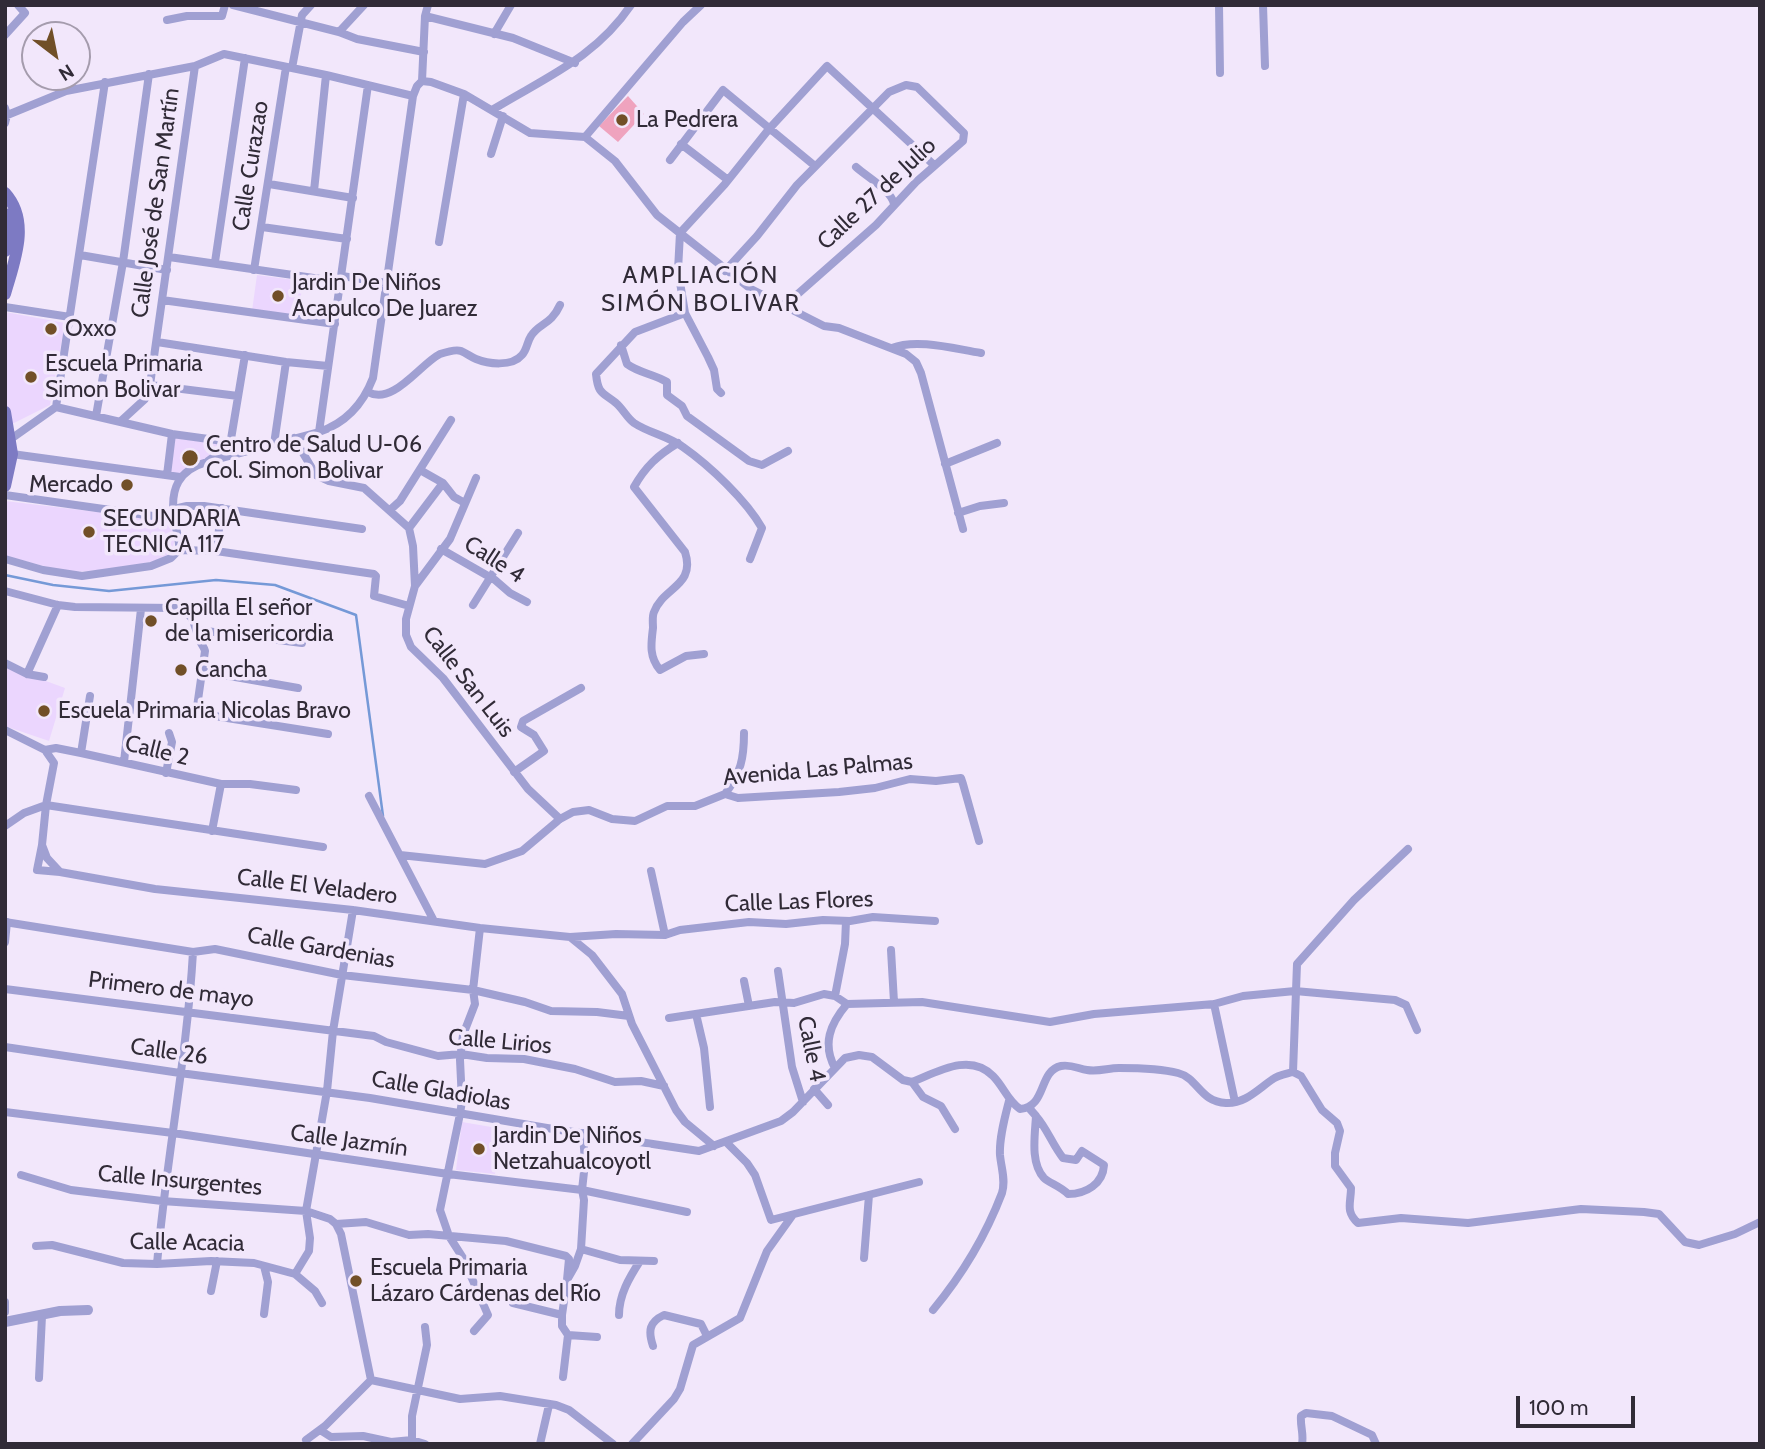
<!DOCTYPE html>
<meta charset="utf-8">
<style>
body{margin:0}
#map{position:relative;width:1765px;height:1449px;overflow:hidden;background:#f2e7fb;font-family:Cabin,sans-serif}
canvas{display:block}
.frame{position:absolute;inset:0;border:7px solid #312b37;pointer-events:none}
.north{position:absolute;left:21px;top:21px;width:70px;height:70px;box-sizing:border-box;background:#f2e7fb;border:2px solid #a59cad;border-radius:50%;rotate:148deg;font-size:19px;font-weight:700;line-height:28px;text-align:center;color:#312b37}
.north::after{content:'';display:block;margin:auto;width:24px;height:32px;background:#714f27;clip-path:polygon(50% 0,100% 100%,50% 72%,0 100%)}
.scale{position:absolute;left:1516px;top:1396px;width:119px;height:32px;box-sizing:border-box;border:4px solid #312b37;border-top:0;padding-left:9px;font-size:21px;line-height:24px;white-space:nowrap;color:#312b37;-webkit-text-stroke:5px #f2e7fb;paint-order:stroke}
</style>
<div id="map">
<canvas width="1765" height="1449"></canvas>
<div class="frame"></div>
<div class="north">N</div>
<div class="scale">100 m</div>
</div>
<script>
const context = document.querySelector('canvas').getContext('2d');
context.lineJoin = 'round';
function fillPath(path, color) { context.fillStyle = color; context.fill(path, 'evenodd'); }
function strokePath(path, color, width, dash) { context.strokeStyle = color; context.lineWidth = width; context.lineCap = dash ? 'butt' : 'round'; context.setLineDash(dash || []); context.stroke(path); }
function label(font, color, halo, rows, align = 'center') {
  context.font = font + ' Cabin,sans-serif'; context.lineWidth = 7; context.setLineDash([]); context.textBaseline = 'middle'; context.strokeStyle = halo; context.fillStyle = color; for (const [text, x, y, turn = 0] of rows) {
    context.save(); context.translate(x, y); context.rotate((+turn || 0) * Math.PI / 180); context.textAlign = isNaN(turn) ? turn : align; if (halo) context.strokeText(text, 0, 0); context.fillText(text, 0, 0); context.restore();
  }
}
fillPath(new Path2D(`
 M257,275L303,281L298,317L252,311Z
 M5,312L65,323L50,405L12,424L5,401Z
 M174,438L218,444L217,452L180,476L169,474Z
 M5,501L148,518L171,525L175,538L172,552L158,560L123,568L77,572L55,569L5,556Z
 M5,666L65,688L49,741L5,726Z
 M462,1122L503,1129L495,1174L456,1170Z`), '#ebd6fe');
fillPath(new Path2D(`
 M628,96L644,114L618,142L599,126Z`), '#efa3be');
strokePath(new Path2D(`
 M5,575L53,585L109,591L216,580L275,585L356,615L383,816`), '#7599d7', 2.5);
strokePath(new Path2D(`
 M233,5L339,32L357,39L424,52
 M1219,5L1220,73
 M1263,5L1265,66
 M425,16L513,38L575,63
 M167,20L187,16H222L225,5
 M339,32L364,5
 M494,34L511,5
 M5,35L25,13L18,5
 M292,68L302,15L311,5
 M422,81L425,16L428,5
 M5,108L7,115L5,123
 M492,110C546,77 595,58 631,5
 M5,116L66,91L195,66L224,54L326,75L413,96
 M585,137L683,22L701,5
 M681,144L728,180
 M491,154L503,116
 M670,160L723,90L815,166
 M856,167C867,177 891,190 894,204
 M269,184L353,198
 M314,191L326,75
 M262,227L347,239
 M439,242L464,94
 M80,255L167,270
 M169,257L341,282
 M215,262L245,58
 M254,270L286,67
 M725,271L757,236L797,185L889,92L906,85L917,87L964,133L963,141L916,182L876,225L783,307
 M342,276L387,283
 M162,300L335,324
 M5,307L70,317
 M685,313L635,332L596,374C598,394 602,392 616,403C623,409 627,418 634,423C649,433 668,436 683,447C710,466 746,500 762,528L750,559
 M157,342L286,362L328,366
 M621,345L627,364C639,373 654,374 667,382V395L682,406L687,416L749,461L762,465L788,451
 M892,348C917,338 955,349 981,353
 M150,385L238,396
 M368,392C393,406 420,364 440,354C446,352 456,349 461,351C466,353 471,357 476,359C488,364 512,367 522,355C527,350 527,342 531,336C539,323 551,325 560,305
 M721,393L717,389L714,370L708,357L685,313L678,270L680,233L725,184L769,129L827,66L934,165
 M56,407L105,82
 M96,416L123,262L149,74
 M121,421L145,399L150,385L195,66
 M319,432L368,85
 M294,438L316,475L329,481L364,488L409,528L413,546L415,586
 M8,441L56,407L172,434L223,441L230,445
 M678,443C658,455 645,467 634,487L685,552C696,586 663,587 654,612C652,616 653,624 653,628C651,644 649,657 660,670L686,656L704,654
 M274,444L286,362
 M232,448L230,445L245,355
 M12,454L180,477
 M208,461L222,451L233,450
 M945,464L997,443
 M167,475L172,434
 M476,478L450,539L415,586L406,619V635L411,647L443,678L528,789L560,819
 M443,483L454,497L465,503
 M5,495L174,519
 M174,509L187,506H204L362,529
 M390,510L400,501L451,420
 M958,513L980,506L1004,503
 M409,528L443,483L420,470
 M441,549L495,580L510,593L527,602
 M179,550L216,551L374,574L376,576L374,596L409,606
 M216,551L222,508
 M5,559L43,570L82,576L151,566L171,558L179,550C180,537 175,529 174,517C170,488 179,470 207,462L319,432C346,423 363,404 373,378L413,96L417,86L422,81L431,82L464,94L530,133L585,137L615,161L657,215L751,289L824,326L839,328L906,354L916,362L921,373L963,529
 M5,591L58,605L75,607L178,608C198,618 192,624 200,641C201,644 204,647 205,651L197,707L202,714L328,734
 M473,605L518,533
 M198,630L302,643
 M5,663L27,674L44,677
 M201,671L298,688
 M27,674L58,605
 M5,730L45,750L56,748L81,753L221,784H250L296,790
 M45,750L54,763L46,805L42,845L47,858L60,872L155,889L353,910L480,928L570,937L592,955L622,994L632,1024L676,1110L685,1122L714,1146
 M81,753L90,696
 M124,762L141,609
 M514,772L544,751L534,735L521,727L523,721L581,688
 M166,773L172,742L169,733
 M725,794C741,773 744,758 744,733
 M369,796L434,921
 M5,826L24,813L46,805L323,847
 M212,831L221,784
 M42,845L37,870L60,872
 M400,855L485,864L522,851L560,819L573,812L589,810L612,819L635,821L667,806H695L725,794L738,798L839,792L875,788L910,779L936,781L961,778L963,784L979,841
 M651,871L665,935
 M5,922L193,952L215,949L342,975L473,990L525,1002L551,1011L597,1012L629,1016
 M570,937L616,934L665,935L680,930L749,922L786,924L823,920L850,921L873,917L935,921
 M5,942L7,922
 M891,950L894,1002
 M778,971L792,1067L803,1102
 M744,981L749,1006
 M5,989L374,1036L386,1042L438,1056L461,1054L487,1058L524,1059L575,1069L615,1082L641,1081L664,1086
 M835,996L845,944L846,921
 M1214,1004L1235,1102
 M696,1014L704,1048L710,1107
 M669,1018L775,1002L794,1003L824,994L835,996L847,1004L922,1002L1050,1022L1094,1014L1214,1004L1243,996L1295,991L1395,1000L1406,1005L1417,1030
 M5,1047L180,1073L370,1098L547,1128L699,1151L781,1121L793,1112L845,1058L859,1055L872,1057L903,1080L912,1082C937,1072 970,1052 993,1076C1004,1087 1007,1100 1020,1109C1047,1107 1038,1071 1061,1066C1071,1064 1079,1069 1087,1070C1099,1072 1108,1068 1119,1068C1135,1068 1163,1069 1178,1073C1198,1078 1200,1102 1226,1103C1245,1104 1258,1089 1273,1079C1278,1075 1286,1074 1293,1072L1301,1076L1322,1110L1337,1123L1340,1131L1335,1153V1166L1351,1188C1351,1203 1345,1211 1358,1223L1401,1218L1468,1223L1581,1209L1644,1212L1659,1214L1685,1242L1699,1245L1735,1234L1760,1222
 M835,1068C822,1044 830,1024 847,1004
 M1293,1072L1297,964L1354,900L1408,849
 M912,1082L923,1097L941,1106L955,1129
 M814,1089L828,1105
 M1029,1108L1036,1116C1035,1135 1030,1163 1044,1178C1049,1183 1060,1186 1068,1194C1086,1194 1103,1184 1104,1165L1082,1151L1076,1160L1063,1158C1052,1144 1048,1130 1036,1116
 M5,1112L173,1133L448,1174L582,1190L687,1212
 M726,1142L747,1163L755,1175L771,1220L919,1182
 M21,1175L71,1190L162,1201L306,1211L330,1219L336,1224
 M336,1224L366,1222L409,1235L428,1234L506,1241L566,1256L569,1259L567,1280
 M336,1224L341,1234L371,1380
 M36,1246L52,1245L123,1263L157,1264L211,1261L254,1263L295,1274
 M581,1249L620,1260L654,1261
 M864,1258L869,1195
 M157,1264C166,1160 187,1057 193,952
 M295,1274L309,1251L310,1238L306,1211L327,1091L333,1031L353,910
 M295,1274L315,1291L322,1303
 M211,1291L217,1261
 M5,1302V1312
 M513,1303L562,1315
 M933,1310C962,1275 986,1235 1002,1193C1006,1180 1001,1167 1000,1155C999,1138 1005,1117 1009,1101
 M264,1314L268,1282L264,1266
 M619,1315C619,1295 629,1278 640,1261
 M474,1331L488,1315L463,1258L449,1236L440,1210L460,1114L462,1101L460,1060L463,1035L475,1004L473,990L480,928
 M568,1335L562,1326V1315L567,1280L575,1266L581,1249L584,1200L582,1190L585,1163L583,1133
 M568,1335L597,1337
 M653,1346C648,1331 649,1322 664,1315L701,1324L707,1336
 M563,1377L568,1335
 M39,1378L42,1316
 M371,1380L460,1399L500,1396L556,1405L569,1410L613,1444
 M320,1430L331,1437L363,1436L391,1442L412,1440L425,1444
 M306,1440L325,1426L371,1380
 M412,1440V1416L427,1345L425,1327
 M540,1444L549,1405
 M632,1444L674,1399L680,1389L693,1345L740,1318L767,1251L792,1216
 M1302,1444C1304,1434 1300,1426 1301,1416L1306,1413L1332,1416L1372,1435L1376,1444`), '#a0a0d2', 8);
strokePath(new Path2D(`
 M5,1322L60,1311L88,1310`), '#a0a0d2', 10);
strokePath(new Path2D(`
 M5,193C31,222 14,262 5,294
 M5,214L8,236L5,251
 M5,412L12,454L5,486`), '#7d7ac3', 12);
for (const [x, y, r, color] of [
 [622,120,7,"#714f27"],
 [278,296,7,"#714f27"],
 [51,329,7,"#714f27"],
 [31,377,7,"#714f27"],
 [190,458,9,"#714f27"],
 [127,485,7,"#714f27"],
 [89,532,7,"#714f27"],
 [151,621,7,"#714f27"],
 [181,670,7,"#714f27"],
 [44,711,7,"#714f27"],
 [479,1149,7,"#714f27"],
 [356,1281,7,"#714f27"]
]) { const dot = new Path2D(); dot.arc(x, y, r, 0, 2 * Math.PI); context.fillStyle = color; context.fill(dot); strokePath(dot, '#f2e7fb', 2.5); }
label('23px', '#312b37', '#f2e7fb', [
 ["La Pedrera",636,120],
 ["Jardin De Niños",292,283],
 ["Acapulco De Juarez",292,309],
 ["Oxxo",65,329],
 ["Escuela Primaria",45,364],
 ["Simon Bolivar",45,390],
 ["Centro de Salud U-06",206,445],
 ["Col. Simon Bolivar",206,471],
 ["Mercado",113,485,"right"],
 ["SECUNDARIA",103,519],
 ["TECNICA 117",103,545],
 ["Capilla El señor",165,608],
 ["de la misericordia",165,634],
 ["Cancha",195,670],
 ["Escuela Primaria Nicolas Bravo",58,711],
 ["Jardin De Niños",493,1136],
 ["Netzahualcoyotl",493,1162],
 ["Escuela Primaria",370,1268],
 ["Lázaro Cárdenas del Río",370,1294]
], 'left');
label('23px', '#312b37', '#f2e7fb', [
 ["Calle Curazao",251,166,-81],
 ["Calle 27 de Julio",877,194,-43],
 ["Calle José de San Martín",156,203,-82],
 ["Calle 4",494,560,33],
 ["Calle San Luis",468,682,52],
 ["Calle 2",157,751,14],
 ["Avenida Las Palmas",818,770,-5],
 ["Calle El Veladero",317,887,7],
 ["Calle Las Flores",799,902,-2],
 ["Calle Gardenias",321,948,10],
 ["Primero de mayo",171,990,7],
 ["Calle Lirios",500,1042,5],
 ["Calle 4",811,1049,79],
 ["Calle 26",169,1052,8],
 ["Calle Gladiolas",441,1091,10],
 ["Calle Jazmín",349,1141,8],
 ["Calle Insurgentes",180,1181,5],
 ["Calle Acacia",187,1243,1]
]);
context.letterSpacing = '2px';
label('24px', '#312b37', '#f2e7fb', [
 ["AMPLIACIÓN",701,276],
 ["SIMÓN BOLIVAR",701,304]
]);
context.letterSpacing = '0px';
</script>
